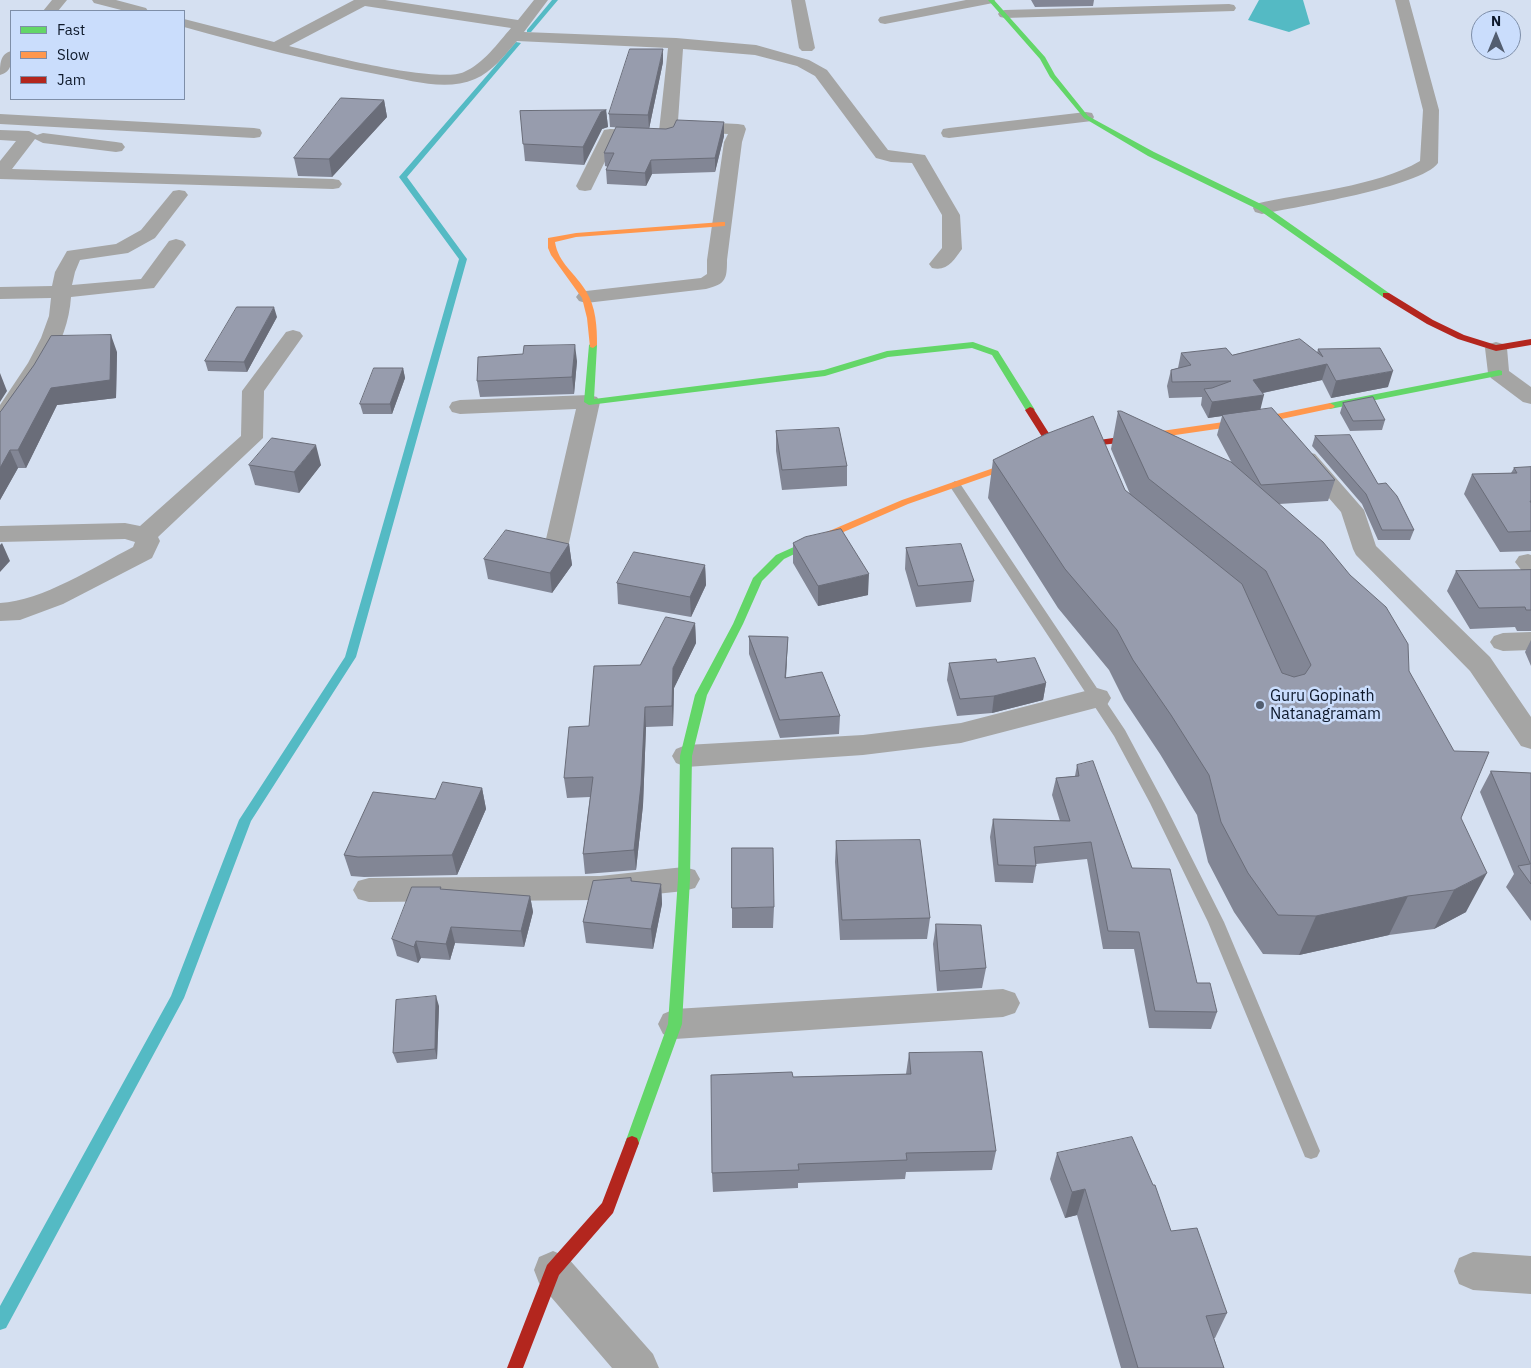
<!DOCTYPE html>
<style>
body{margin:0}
#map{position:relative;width:1531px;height:1368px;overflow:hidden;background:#d5e0f1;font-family:"IBM Plex Sans",sans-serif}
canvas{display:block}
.legend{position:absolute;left:10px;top:10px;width:175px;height:90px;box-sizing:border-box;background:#caddfc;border:1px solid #7e8ea8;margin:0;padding:6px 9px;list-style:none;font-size:15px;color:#0d182a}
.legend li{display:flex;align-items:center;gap:10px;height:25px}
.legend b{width:25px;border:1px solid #7e8ea8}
.north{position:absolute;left:1471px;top:10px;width:50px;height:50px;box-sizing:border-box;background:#caddfc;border:1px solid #7e8ea8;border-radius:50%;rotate:0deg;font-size:14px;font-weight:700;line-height:20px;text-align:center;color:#0d182a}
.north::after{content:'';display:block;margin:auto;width:18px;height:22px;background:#535e70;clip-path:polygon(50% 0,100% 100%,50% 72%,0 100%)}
</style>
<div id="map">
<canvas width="1531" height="1368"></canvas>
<ul class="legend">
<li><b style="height:6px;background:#63d668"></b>Fast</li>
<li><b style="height:6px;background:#ff974d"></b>Slow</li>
<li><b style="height:6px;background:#b3261e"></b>Jam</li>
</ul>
<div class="north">N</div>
</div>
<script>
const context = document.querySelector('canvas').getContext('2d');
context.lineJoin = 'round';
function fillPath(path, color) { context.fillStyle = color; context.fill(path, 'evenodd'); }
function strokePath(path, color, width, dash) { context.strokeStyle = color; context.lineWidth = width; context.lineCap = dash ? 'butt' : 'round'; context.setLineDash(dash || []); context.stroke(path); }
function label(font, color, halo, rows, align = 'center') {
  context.font = font + ' "IBM Plex Sans",sans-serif'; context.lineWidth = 5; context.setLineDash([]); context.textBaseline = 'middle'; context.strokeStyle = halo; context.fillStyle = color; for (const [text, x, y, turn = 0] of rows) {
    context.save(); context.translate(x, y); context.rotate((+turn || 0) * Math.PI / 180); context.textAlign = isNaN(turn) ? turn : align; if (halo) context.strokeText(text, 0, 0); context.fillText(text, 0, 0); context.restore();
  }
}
fillPath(new Path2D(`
 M1259,0H1303L1310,24L1289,32L1248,20Z`), '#54bac4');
fillPath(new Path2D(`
 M552,0H558L531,32H527V30Z
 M516,42L521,43L407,177L467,259L356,657L251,821L184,998L6,1328L0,1330V1306L171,996L239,820L345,657L459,259L399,177Z`), '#54bac4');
fillPath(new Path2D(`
 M955,481L961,485L1125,730L1164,803L1224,922L1320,1151L1317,1157L1311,1159L1305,1157L1208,922L1150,803L1114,736L949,485Z`), '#a5a5a4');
fillPath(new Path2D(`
 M52,0H67L58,11H43Z
 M92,0H116L146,8L148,11H125L94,3Z
 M354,0H385L518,20L534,0H548L524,32L676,38L756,45L809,60L827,70L888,150L925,155L960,215L962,249C954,260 947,272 932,268L929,264L942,248V215L912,163L891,162L876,158L815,76L797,66L755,55L683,49L678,121L738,124L744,125L746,129L742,142L727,260C727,279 726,284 706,289L586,303L579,301L576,297L579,293L586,291L701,278L707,274V260L724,142L728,134L676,131L672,140L666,141L616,139L591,190L585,191L579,190L576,186L604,130L610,129L659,131L668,48L517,41C505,55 492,72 475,79C445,92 411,80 381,75C314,62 249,45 184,27V19L274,42ZM365,6L511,28C498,43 483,64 464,72C437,84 321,54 289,46Z
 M791,0H805L815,48L812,51H802L799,48Z
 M966,0H995L993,3L988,4L885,24L880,23L878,20L880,17L885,16Z
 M1395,0H1409L1439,110L1438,163C1421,187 1295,207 1262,214L1255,212L1253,208L1255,204C1306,192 1376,187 1420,161L1423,110Z
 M1229,4L1234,5L1236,8L1234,11L1005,18L1000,17L998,14L1000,11L1005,10Z
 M11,51C12,62 12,72 0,75C0,64 0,54 11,51Z
 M1086,112L1092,113L1094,117L1092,121L949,138L943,137L941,133L943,129L949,128Z
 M0,114L254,128L260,129L262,133L260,137L254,138L0,124Z
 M0,130L29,131L37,135L43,133L116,142L122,143L125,147L122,151L116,152L43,143L35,139L12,169L333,179L339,180L342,184L339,188L333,189L0,179V161L16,141L0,140Z
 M179,190L185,191L188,195L155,238L128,253L80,260L75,272L72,285L141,279L169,241L176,239L183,241L186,245L154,288L71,297C68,346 35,387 8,427L0,429V405L28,363L41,338L49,316L51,298L0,299V287L52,286L55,272L67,251L116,244L141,230L173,191Z
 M293,330L300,332L303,336L264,391L263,438L158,537L160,541L152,558L63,604L20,620L0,621V603C42,601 94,567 133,547L135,542L125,539L0,542V526L125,523L140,526L241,436L242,391L286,332Z
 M1496,342L1503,344L1507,348L1509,371L1531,387V404L1523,402L1491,378L1488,373L1485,348L1489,344Z
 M589,395L597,397L600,402L567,552L564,558L555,560L546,558L543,552L576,409L460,414L452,412L449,407L452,402L460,400Z
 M1307,452L1315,454L1364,510L1376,546L1490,657L1531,717V749L1521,746L1470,671L1356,555L1353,549L1341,512L1295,459L1299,454Z
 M1528,554L1531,555V573L1522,571L1515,562L1519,556Z
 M1531,632V650L1503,651L1494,648L1490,642L1494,636L1503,633Z
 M1097,688L1107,691L1111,698L1107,705L961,743L863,755L686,767L676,763L672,756L676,749L686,745L863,735L961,723Z
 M684,867L695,870L700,879L695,888L684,891L600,900L369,902L358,899L353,890L358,881L369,878L600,876Z
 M1003,989L1015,993L1020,1003L1015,1013L1003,1017L675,1039L663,1034L658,1024L663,1014L675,1009Z
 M553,1251L567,1257L653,1354L659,1368H612L539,1283L534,1270L539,1257Z
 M1473,1252L1531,1256V1294L1473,1290L1459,1284L1454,1271L1459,1258Z`), '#a5a5a4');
fillPath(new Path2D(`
 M988,0H994L1045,57L1055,75L1088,116L1154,152L1265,206L1389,293V297H1383L1259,210L1148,156L1084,118L1050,77L1040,59Z
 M593,342L597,345L594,399L824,370L887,351L973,342L998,351L1035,410L1030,413L1027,412L992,355L972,348L888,357L825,376L589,405L584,402L589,345Z
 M1499,370L1502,371V375L1330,409L1325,406L1330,403Z
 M805,542L809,543L810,545L809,547L784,559L762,581L743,624L707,695L692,756L690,879L682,1024L639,1143L637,1148L632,1150L627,1148L625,1143L668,1024L678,879L680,756L695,695L733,624L753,578L776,555Z`), '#63d668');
fillPath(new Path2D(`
 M722,222H725V226L576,237L555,242C558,263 576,274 586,291C596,307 597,327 597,345L593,348L590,347L587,318L582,298L551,255L548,248V238L576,233Z
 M1330,403L1335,406L1333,408L1272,421L1127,442L1122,439L1127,436L1272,415Z
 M1025,457L1030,460L1028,462L908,504L809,547L805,548L800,545L801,543L902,500Z`), '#ff974d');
fillPath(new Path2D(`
 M1383,293H1389L1433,320L1464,335L1496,345L1531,339V345L1496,351L1458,339L1427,324L1383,297Z
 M1030,407L1033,408L1057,446L1127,436L1132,439L1127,442L1051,451L1025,410Z
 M632,1136L637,1138L639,1143L613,1213L559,1275L523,1368H507L547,1265L602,1203L625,1143L627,1138Z`), '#b3261e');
fillPath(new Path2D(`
 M1031,0H1094L1093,6L1035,7Z
 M663,62L649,129L610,127L609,114Z
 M384,100L387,117L332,177L298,176L294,158Z
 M606,110L608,127L602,129L584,165L525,161L520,111Z
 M724,122V136L715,172L652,174L646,186L607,184L606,170L608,167L605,166L604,153L666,129Z
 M277,317L247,372L208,371L205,361Z
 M1318,349L1388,387L1331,398L1322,380L1263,393L1260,409L1335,480L1328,501L1279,504L1409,671L1461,818L1466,912L1434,929L1389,935L1299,955L1263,954L1234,912L1208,862L1197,815L1160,754L1124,700L1109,670L1058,608L988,498L993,460L1125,490L1130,494L1111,449L1118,411L1233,465L1217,435L1222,416L1208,418L1201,405L1202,397L1169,398L1167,386L1171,370L1178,368L1181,353L1232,355L1317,353Z
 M117,352L116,398L57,405L26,468H18L0,500L1,411L34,365Z
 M577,361L574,394L480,397L477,381Z
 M403,368L405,378L392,414H363L360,404Z
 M1343,403L1385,420L1382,430L1350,431L1340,413Z
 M776,431L847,466V486L782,490L776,451Z
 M1315,436L1378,484L1414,530L1410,540H1378L1362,504L1312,446Z
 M249,465H321L299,493L255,485Z
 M1531,467V551L1500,552L1464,494L1472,474L1511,473L1514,468Z
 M793,543L868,595L818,606L793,563Z
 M569,544L572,565L552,593L488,579L484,559Z
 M906,548L974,581L971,602L916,607L905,569Z
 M705,565L706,585L691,617L618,604L617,583Z
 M1531,570V631H1517L1515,627L1470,629L1447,591L1456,571Z
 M695,623L696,643L674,688L673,726L646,727L643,805L636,870L585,874L583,854L590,797L567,798L564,778L589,726Z
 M749,636L788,637L786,678L840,716L839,734L780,738L749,654Z
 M1531,640V666L1525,652Z
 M997,662L1046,683L1043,700L992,713L957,716L947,680L949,663Z
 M1077,765L1132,868L1197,983L1217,1012L1211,1029L1149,1028L1134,949H1103L1087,859L1036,864V866L1033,883L995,882L990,837L993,819L1060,821L1052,795L1056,778L1075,776Z
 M1491,771L1531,773V921L1506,887L1514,874L1480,792Z
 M482,788L486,809L457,875L364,877L351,876L344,855L435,799Z
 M836,841L930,918L927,939L840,940L835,862Z
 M631,878L632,881L661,884L662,904L653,949L586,943L583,922Z
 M441,889L530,896L533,912L524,947L455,943L450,960L421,958L418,963L397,956L392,939Z
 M774,907L773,928H732V908Z
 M936,924L986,968L982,988L937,991L933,944Z
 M439,1006L437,1059L397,1063L393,1053Z
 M909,1053L996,1151L992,1170L906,1172L905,1179L798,1183V1188L713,1192L712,1173L793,1077L906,1074Z
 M1057,1153L1171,1231L1227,1313L1215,1338H1214L1224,1368H1121L1077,1215L1065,1218L1050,1179Z`), '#828695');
fillPath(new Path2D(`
 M663,49V62L649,129L648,115Z
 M384,100L387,117L332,177L329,159Z
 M606,110L608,127L602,129L584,165L583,147L601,112Z
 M724,122V136L715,172V158Z
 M651,160L652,174L646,186L645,173Z
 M274,307L277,317L247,372L244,362Z
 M111,335L117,352L116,398L57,405L26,468L18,450L51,388Z
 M575,345L577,361L574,394L572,377Z
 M1327,364L1322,380L1248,396L1253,380Z
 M403,368L405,378L392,414L390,404Z
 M1393,371L1388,387L1331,398L1336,381Z
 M0,373L7,391L0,402Z
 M1264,395L1260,411L1222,415V416L1208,418L1212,402Z
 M316,445L321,465L299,493L294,472Z
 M10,450L18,468L0,500V468Z
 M2,543L10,561L0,572V545Z
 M569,544L572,565L552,593L550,573Z
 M705,565L706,585L691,617L690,597Z
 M869,574L868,595L818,606V586Z
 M695,623L696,643L674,688L673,726L672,706L673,668Z
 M788,637L787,655L785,696V678Z
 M1046,683L1043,700L992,713L994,696Z
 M645,707L646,727L643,805L636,870L634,850Z
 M482,788L486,809L457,875L452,855Z
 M1487,873L1466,912L1434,929L1454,890Z
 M661,884L662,904L653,949L651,929Z
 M530,896L533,912L524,947L521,931Z
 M1408,896L1389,935L1299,955L1316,916Z
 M451,927L455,943L450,960L446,944Z
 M416,941L421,958L418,963L414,947Z
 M436,996L439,1006L437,1059L435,1049Z
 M1085,1189L1077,1215L1065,1218L1072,1192Z`), '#6a6d79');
const building = new Path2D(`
 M630,49H663L648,115L609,114Z
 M341,98L384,100L329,159L294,158Z
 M606,110L601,112L583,147L523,144L520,111Z
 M677,120L724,122L715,158L651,160L645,173L606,170L614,153H604L616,127L666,129L673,127Z
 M237,307H274L244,362L205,361Z
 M111,335L110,380L51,388L18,450H10L0,468V412L1,411L34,365L51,336Z
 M1300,339L1323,357L1318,349L1380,348L1393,371L1336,381L1327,364L1253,380L1264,395L1212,402L1204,389L1212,388L1231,381L1172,382L1171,370L1191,365L1181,353L1226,348L1232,355Z
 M575,345L572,377L477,381L478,357L523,354L524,346Z
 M374,368H403L390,404H360Z
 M1373,397L1385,420L1353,421L1343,403Z
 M1272,408L1335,480L1261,485L1222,415Z
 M1118,411H1121L1231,462L1323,542L1350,575L1386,607L1408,644L1409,671L1454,751L1489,752L1461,818L1487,873L1454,890L1408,896L1316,916L1278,915L1248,873L1221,822L1209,775L1171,715L1133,660L1117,630L1065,569L993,460L1046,434L1093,416L1125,490L1242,584L1282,673L1294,677L1305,674L1311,665L1266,571L1149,479Z
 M839,428L847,466L782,470L776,431Z
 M1350,435L1378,484L1386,483L1397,496L1414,530H1382L1366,494L1315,436Z
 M272,438L316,445L294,472L249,465Z
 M1531,467V501H1530L1531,503V531L1508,532L1472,474L1517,473L1514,468Z
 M841,529L869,574L818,586L793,543L805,537Z
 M506,530L569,544L550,573L484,559Z
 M961,544L974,581L918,586L906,548Z
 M634,552L705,565L690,597L617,583Z
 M1531,570V610H1526L1525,607L1479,608L1456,571Z
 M666,617L695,623L673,668L672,706L645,707L641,785L634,850L583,854L593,777L564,778L569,727L589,726L594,666L640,665Z
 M749,636L788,637L785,678L822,672L840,716L780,720Z
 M1035,658L1046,683L994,696L960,699L949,663L996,659L997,662Z
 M1093,761L1132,868L1170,869L1197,983H1210L1217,1012L1155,1011L1139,932L1108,931L1091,842L1034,847L1036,866L998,865L993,819L1070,821L1056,778L1079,776L1077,765Z
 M1491,771L1531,773V884L1518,866L1530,864Z
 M443,782L482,788L452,855L358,857L344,855L373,792L435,799Z
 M920,840L930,918L842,920L836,841Z
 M732,848H773L774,907L732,908Z
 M631,878V881L661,884L651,929L583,922L593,881Z
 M412,887H441L440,889L530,896L521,931L451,927L446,944L416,941L414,947L392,939Z
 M936,924L981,925L986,968L940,971Z
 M436,996L435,1049L393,1053L396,1000Z
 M982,1052L996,1151L906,1153L907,1160L798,1164L799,1170L712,1173L711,1075L792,1072L793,1077L911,1074L909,1053Z
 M1132,1137L1153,1185H1155L1171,1231L1197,1228L1227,1313L1206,1316L1224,1368H1138L1085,1189L1072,1192L1057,1153Z`);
fillPath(building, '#979cad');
strokePath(building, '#6a6d79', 1);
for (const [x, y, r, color] of [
 [1260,705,5,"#535e70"]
]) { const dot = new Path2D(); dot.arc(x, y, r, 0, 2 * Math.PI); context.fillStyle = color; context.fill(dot); strokePath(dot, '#caddfc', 2); }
label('16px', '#0d182a', '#caddfc', [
 ["Guru Gopinath",1270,696],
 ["Natanagramam",1270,714]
], 'left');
</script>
